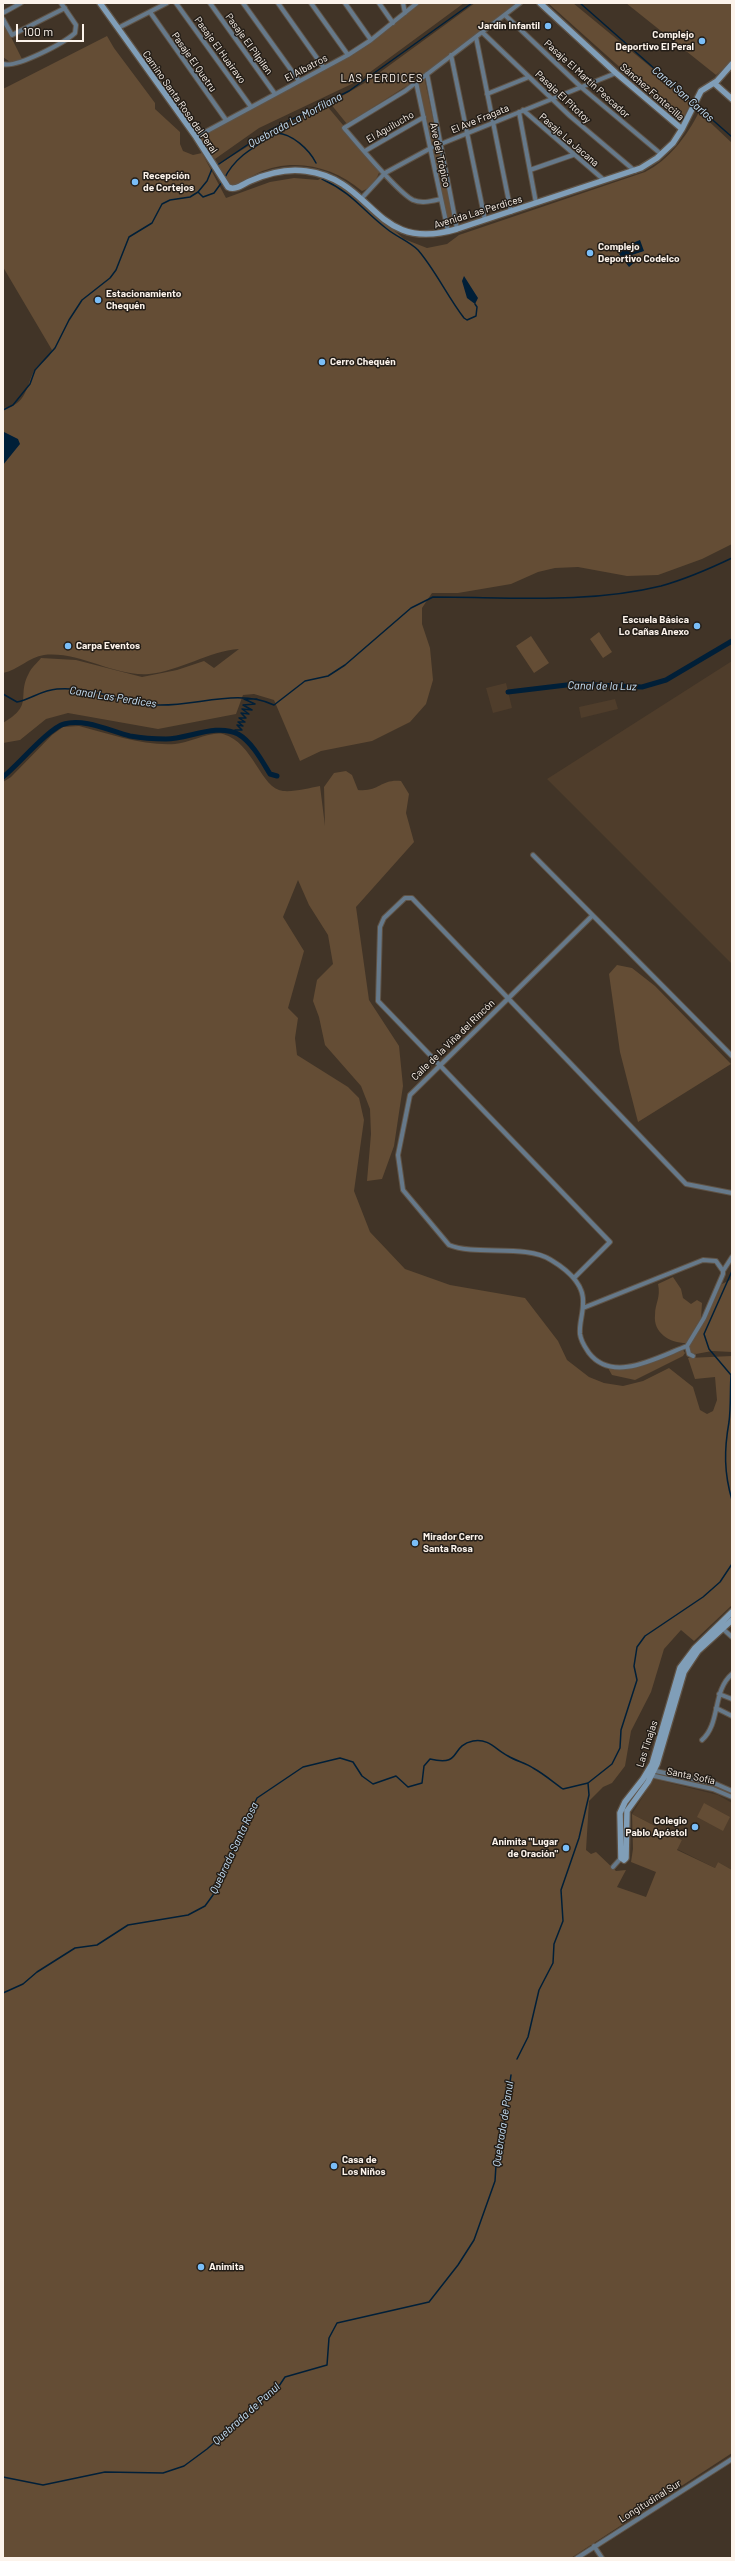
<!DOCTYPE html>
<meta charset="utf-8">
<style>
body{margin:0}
#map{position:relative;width:735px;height:2561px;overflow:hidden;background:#413427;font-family:Barlow,sans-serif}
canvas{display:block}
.frame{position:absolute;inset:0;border:4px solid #fcf3eb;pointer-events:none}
.scale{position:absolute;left:16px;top:24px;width:68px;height:18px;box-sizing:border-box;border:2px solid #fcf3eb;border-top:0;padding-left:5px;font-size:12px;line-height:14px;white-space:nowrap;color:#fcf3eb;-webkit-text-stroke:3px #231d17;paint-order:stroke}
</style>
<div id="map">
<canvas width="735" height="2561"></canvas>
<div class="frame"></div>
<div class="scale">100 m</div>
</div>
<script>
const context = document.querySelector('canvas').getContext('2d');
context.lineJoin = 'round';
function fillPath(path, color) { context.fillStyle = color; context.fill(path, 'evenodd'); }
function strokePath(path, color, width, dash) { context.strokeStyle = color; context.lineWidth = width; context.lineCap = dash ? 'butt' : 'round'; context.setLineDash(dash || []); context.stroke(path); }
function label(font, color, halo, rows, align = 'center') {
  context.font = font + ' Barlow,sans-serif'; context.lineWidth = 3; context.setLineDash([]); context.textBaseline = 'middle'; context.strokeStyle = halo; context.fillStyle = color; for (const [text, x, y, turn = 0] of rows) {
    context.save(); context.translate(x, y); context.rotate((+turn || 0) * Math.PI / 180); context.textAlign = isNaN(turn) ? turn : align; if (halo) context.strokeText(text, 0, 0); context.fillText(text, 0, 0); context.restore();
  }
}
fillPath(new Path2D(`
 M732,661V964L547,779Z
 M506,683L512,708L493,713L486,688Z
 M615,699L618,709L581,718L579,707Z
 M654,1779L718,1795L732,1803V1870L718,1862L715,1868L677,1849L682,1840L632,1814Z`), '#4f3d2b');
fillPath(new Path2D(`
 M420,3H464L358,81L259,128L215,159L199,137L366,45Z
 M475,3H516L419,78L347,124L330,103L368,81Z
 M548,3H573L692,101L681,122Z
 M626,3H732V61L716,75Z
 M3,21L22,59L10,62L3,57Z
 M107,36L114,48L155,103V109L180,132V144L183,151L193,155L202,153L226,198L270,182L294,178L318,180L325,176L341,184L404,239L427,248L447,244L459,235L645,172C669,160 687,136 699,112L732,143V544L702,559L658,575L627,576L578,567L555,568L538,572L511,584L458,593H432L422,608V624L430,648L433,680L426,704L410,722L372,741L321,751L300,761L274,700L254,694L243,695L236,714L158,729L68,713L46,719L20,740L3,743V723C35,704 16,697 29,673C31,668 37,663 41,658L76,660L142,677L177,670L204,661L214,668L239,649C209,651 180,671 149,674C114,677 80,651 44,655C29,657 18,670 3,673V408C27,406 26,385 35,369C40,362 50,359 52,350L3,267V89Z
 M424,76L455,223L447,225L418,82Z
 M327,106L380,169C379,177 370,189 362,191C333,166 293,157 258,173C249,177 240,185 230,186L216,166L263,137Z
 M599,632L612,652L603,658L590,639Z
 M531,636L549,663L534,673L516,646Z
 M79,726C110,734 144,746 175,744C189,743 211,731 223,734C253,742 261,789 283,791C295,792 309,788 320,786L325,826L324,787L334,773L346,771L352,775L358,790C380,792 380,779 401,781L409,794L406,813L414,842L356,907L369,1000L399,1046L403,1086L394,1146L382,1179L367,1181L371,1134L370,1109L361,1086L325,1045L319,1017L313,1001L317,980L333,964L328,935L309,905L298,880L283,917L304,951L288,1008L298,1018L295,1038L297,1055L348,1087L359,1098L364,1120L354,1191L370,1232L405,1269L450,1285L525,1298L558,1341L567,1360L589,1377L604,1383L623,1386L643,1381L669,1368L693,1387L700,1410L707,1414L713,1411L717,1400L715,1377L695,1379L688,1358L732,1356V1605L694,1641L681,1630L664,1649L651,1692L631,1731L625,1766L612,1783L603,1787L589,1801L586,1850L591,1854L596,1852L616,1871L626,1870L617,1887L646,1897L656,1872L631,1862L633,1849L632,1814L682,1840L677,1850L715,1868L718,1862L732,1870V2453L571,2558H3V782L11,777L52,735L63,727Z
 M617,965L632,968L655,986L731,1064L638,1122L620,1052L609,974Z
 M673,1277L681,1289L683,1298L691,1304L697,1300L702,1303L701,1318L686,1343C670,1343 653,1333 655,1315C655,1303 661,1298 658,1284Z
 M732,1279V1352L712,1351L696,1354L690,1352L688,1347L710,1309L722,1284Z
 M681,1347L685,1353L683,1356L635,1380L612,1375L608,1368L611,1367L641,1365L672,1349Z
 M704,1803L730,1817L723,1831L697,1817Z`), '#644d35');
fillPath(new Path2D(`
 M640,240L644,251L632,255L636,261L629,267L619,254L630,244Z
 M464,276L478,298L475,304L467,298L462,281Z
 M4,432L18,439L20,444L3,465Z`), '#001f38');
strokePath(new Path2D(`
 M580,3L732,137
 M216,166L268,131L349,91L472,3
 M224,179C236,155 256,146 277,133C292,134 309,149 316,163
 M322,179C354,194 362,210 387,229C397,237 410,242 418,250C436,271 447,296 464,318L467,320L476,316L477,307L475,304
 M198,192L203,197L214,193L222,182
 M3,410L13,405L30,384L35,370L55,348L69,320L82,300L110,278L116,270L129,237L152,223L162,204L170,200L190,197L198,192L207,181L212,169
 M3,694L17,702C31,699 42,690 57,689C91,686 123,703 156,705C195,707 237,688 274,705L305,681L328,676L345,665L411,608L433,597C509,597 588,604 661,586C686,579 709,569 732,558
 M235,730H242L237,725L243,726L238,722H245L239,718H246L241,713L249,714L242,709L252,710L243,705L255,704L244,699H257
 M732,1271L704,1334L709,1349L731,1375C730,1391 731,1407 729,1422C724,1450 724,1473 732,1500
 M3,1993L23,1984L37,1972L75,1948L97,1945L128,1925L188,1915L205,1906L213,1895L257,1798L303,1767L340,1758L353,1762L362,1776L373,1784L396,1776L408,1787L422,1783L424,1766L430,1759C463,1767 449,1746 473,1741C489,1738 496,1750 508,1756C516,1761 526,1763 533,1768C544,1774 553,1782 563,1789L588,1783L612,1764L620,1748L621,1730L637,1680L634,1666L637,1647L645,1636L703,1597L720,1582L732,1564
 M517,2059L528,2037L539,1990L553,1963L554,1944L563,1921L561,1890L579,1838L589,1795L588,1783
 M3,2477L43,2485L105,2472L163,2473L184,2466L207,2449L279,2386L285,2377L327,2365L329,2338L337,2323L429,2302L458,2265L474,2240L495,2181L497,2149L503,2131L511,2075`), '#001f38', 1.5);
strokePath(new Path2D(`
 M508,692L575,684L642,687L666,680L732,641
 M3,777C17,766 49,728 64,724C84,718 110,731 130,736C141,738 154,739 166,739C188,739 216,723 238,734C252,742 262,761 270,774L277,776`), '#001f38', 5);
const street = new Path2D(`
 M176,3L251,107
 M210,3L275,94
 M243,3L299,81
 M278,3L324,68
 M311,3L348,55
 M345,3L371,40
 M379,3L393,23
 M403,3L405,13
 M150,12L226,120
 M3,13L21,3
 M505,15L581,87L661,154
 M3,19L12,35L65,8
 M118,28L167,3
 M482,32L570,116L635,171
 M476,37L511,212
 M451,55L485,220
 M3,64C17,68 64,43 75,33L76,25L61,3
 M427,74L457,229
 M416,82L448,231
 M487,94L529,77
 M523,110L604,180
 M519,112L536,203
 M196,137L348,55L371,40L417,3
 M365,151L424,117
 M530,170L573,155
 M361,199L385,173L431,148L616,73
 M441,199C432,201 422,204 413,200C397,192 358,144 344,128L405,91L520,3
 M533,855L732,1056
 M592,916L410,1095L398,1155L403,1190L449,1245C476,1256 526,1244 551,1260C566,1269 585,1284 583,1304C583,1314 579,1324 580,1334C581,1342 585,1347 589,1353C613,1384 658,1357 687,1346
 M723,1271L732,1257
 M574,1278L610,1242L378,1001L380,927L384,918L405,898H412L686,1184L732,1193
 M583,1308L703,1260L716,1261L723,1271V1274L704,1318L687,1346L689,1354L693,1356
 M723,1629L732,1637
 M719,1694L732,1699
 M716,1708L732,1716
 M702,1740C721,1723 712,1691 732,1674
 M651,1770L716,1784L732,1791
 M650,1775L713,1789L732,1797
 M613,1867L621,1858
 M594,2546L602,2558
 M577,2558L732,2459`);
const secondary = new Path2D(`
 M100,3L196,137L228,187C235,191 243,184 250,181C268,173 286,168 306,171C376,180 373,254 457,229L641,168L657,158L673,143L682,129L701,91L717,81L732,64
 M540,3L616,73L682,129
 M714,83L732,99
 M624,1860L621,1858L620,1813L625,1802L643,1779L652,1764L680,1668L695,1648L732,1612
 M624,1860L626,1858L627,1811L648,1782L657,1764L684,1672L698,1651L732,1620`);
strokePath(street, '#5f5346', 6);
strokePath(secondary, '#5f5346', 8);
strokePath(street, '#66798a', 4);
strokePath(secondary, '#809eb8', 5.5);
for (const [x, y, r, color] of [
 [548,26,4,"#7abef8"],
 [702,41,4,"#7abef8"],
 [135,182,4,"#7abef8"],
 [590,253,4,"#7abef8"],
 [98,300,4,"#7abef8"],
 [322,362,4,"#7abef8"],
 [697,626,4,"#7abef8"],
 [68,646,4,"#7abef8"],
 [415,1543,4,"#7abef8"],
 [695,1827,4,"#7abef8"],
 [566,1848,4,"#7abef8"],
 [334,2166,4,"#7abef8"],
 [201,2267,4,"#7abef8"]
]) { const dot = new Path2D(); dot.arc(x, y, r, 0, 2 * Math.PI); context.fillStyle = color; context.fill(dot); strokePath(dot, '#231d17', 1.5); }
label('bold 10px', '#fcf3eb', '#231d17', [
 ["Jardin Infantil",540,26,"right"],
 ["Complejo",694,35,"right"],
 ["Deportivo El Peral",694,47,"right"],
 ["Recepción",143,176],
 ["de Cortejos",143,188],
 ["Complejo",598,247],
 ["Deportivo Codelco",598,259],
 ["Estacionamiento",106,294],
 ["Chequén",106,306],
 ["Cerro Chequén",330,362],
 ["Escuela Básica",689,620,"right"],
 ["Lo Cañas Anexo",689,632,"right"],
 ["Carpa Eventos",76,646],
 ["Mirador Cerro",423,1537],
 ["Santa Rosa",423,1549],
 ["Colegio",687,1821,"right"],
 ["Pablo Apóstol",687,1833,"right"],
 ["Animita \"Lugar",558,1842,"right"],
 ["de Oración\"",558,1854,"right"],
 ["Casa de",342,2160],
 ["Los Niños",342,2172],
 ["Animita",209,2267]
], 'left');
label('10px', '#fcf3eb', '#231d17', [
 ["Pasaje El Pilpilen",249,44,54],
 ["Pasaje El Huairavo",220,50,54],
 ["Pasaje El Quetru",194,62,55],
 ["El Albatros",306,68,-28],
 ["Pasaje El Martín Pescador",587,79,42],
 ["Sánchez Fontecilla",652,92,41],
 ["Pasaje El Pitotoy",563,97,43],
 ["Camino Santa Rosa del Peral",180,102,55],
 ["El Ave Fragata",480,119,-22],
 ["El Aguilucho",390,127,-30],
 ["Pasaje La Jacana",569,140,41],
 ["Ave del Trópico",440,155,78],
 ["Avenida Las Perdices",478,212,-17],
 ["Calle de la Viña del Rincón",453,1040,-44],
 ["Las Tinajas",647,1744,-72],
 ["Santa Sofía",691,1776,12],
 ["Longitudinal Sur",650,2501,-32]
]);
context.letterSpacing = '1px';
label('11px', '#fcf3eb', '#231d17', [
 ["LAS PERDICES",382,78]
]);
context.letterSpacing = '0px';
label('italic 11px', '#c8e3fa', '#231d17', [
 ["Canal San Carlos",683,94,41],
 ["Quebrada La Morfilana",295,120,-28],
 ["Canal de la Luz",602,686,1],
 ["Canal Las Perdices",113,697,9],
 ["Quebrada Santa Rosa",234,1848,-65],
 ["Quebrada de Panul",503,2124,-81],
 ["Quebrada de Panul",246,2414,-42]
]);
</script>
